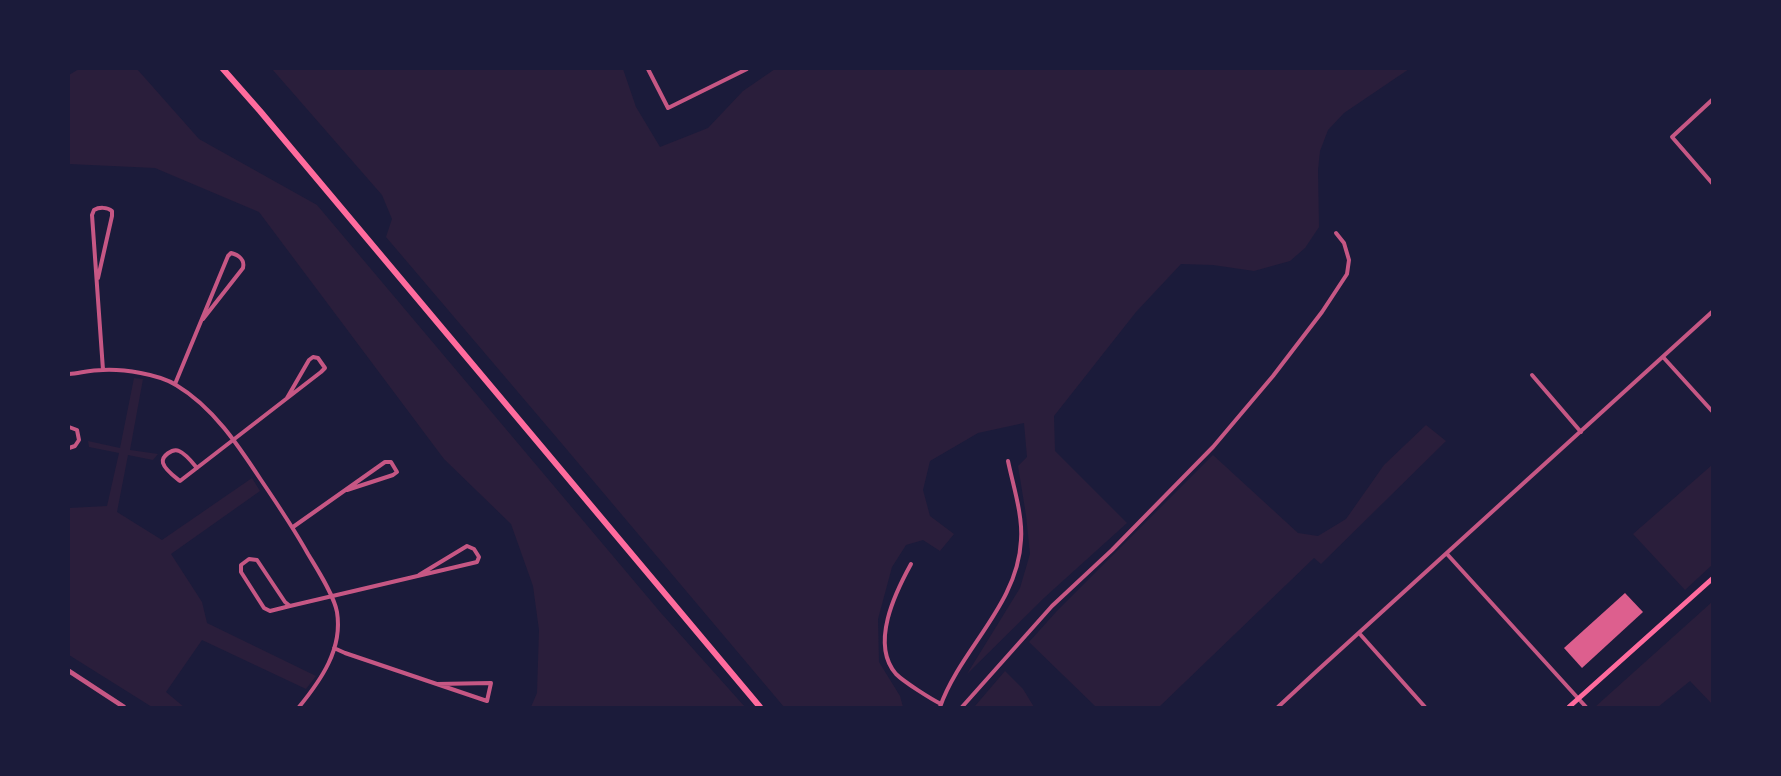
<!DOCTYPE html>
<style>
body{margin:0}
#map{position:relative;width:1781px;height:776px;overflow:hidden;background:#1b1b3a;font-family:"IBM Plex Serif",serif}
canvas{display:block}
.frame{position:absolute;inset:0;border:70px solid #1b1b3a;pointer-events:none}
</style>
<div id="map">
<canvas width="1781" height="776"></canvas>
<div class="frame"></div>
</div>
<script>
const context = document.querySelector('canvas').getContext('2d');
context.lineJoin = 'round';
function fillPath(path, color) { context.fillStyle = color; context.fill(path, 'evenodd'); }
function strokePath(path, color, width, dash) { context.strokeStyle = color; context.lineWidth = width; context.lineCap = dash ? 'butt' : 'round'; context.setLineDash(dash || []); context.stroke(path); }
fillPath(new Path2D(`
 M79,69H137L199,139L317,205L661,613L745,707H531L537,693L539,630L533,586L511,524L444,459L259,212L155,168L69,164V75Z
 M272,69H623L636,107L660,147L708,128L743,91L775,69H1409L1344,113L1328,130L1320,151L1318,170L1319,227L1305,248L1290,261L1254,271L1213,265L1181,264L1136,312L1054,416L1055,451L1127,523L1045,597L967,674L1020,588L1030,554L1026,515L1018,466L1027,457L1024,423L978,433L930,461L923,490L930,516L954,534L940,551L923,540L906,545L892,567L878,619L879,662L900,696L903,707H784L563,445L386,237L392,219L382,195Z
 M134,378L143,379L130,450L158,454L153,460L128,455L117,512L162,540L252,478L260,491L171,554L202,602L207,623L316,676L306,689L202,640L166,692L184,707H152L69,655V508L107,506L119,453L89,447L88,441L120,448Z
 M1426,425L1446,441L1321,564L1314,558L1159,707H1096L1029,642L1056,612L1213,455L1298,533L1318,536L1346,519L1384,465Z
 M1712,465V565L1685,590L1633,534Z
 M1712,602V704L1690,681L1658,707H1595Z
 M1005,671L1023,689L1034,707H976L975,706Z`), '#2a1e3b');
fillPath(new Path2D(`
 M1625,593L1643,612L1582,668L1564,648Z`), '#dd5f8e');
strokePath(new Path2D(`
 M648,69L668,108L747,69
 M1712,100L1672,137L1712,183
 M98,278L112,216V211C107,207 99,207 94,210L92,215L103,370
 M1663,357L1712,411
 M69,374C80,373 91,370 103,370C123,369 159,374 176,385C213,407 238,445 261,480C278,505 294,529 308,554C317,569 334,595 337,612C343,649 321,680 299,707
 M1532,375L1581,432
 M175,384L228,256L231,253C239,255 245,260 243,268L203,319
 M69,427L77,430L79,440L75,446L69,448
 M197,468C192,462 186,454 179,451C173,448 161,456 163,463C165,470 175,477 180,481L321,372L325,368L318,358L313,357L309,360L287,398
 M293,527L385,462H391L397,472L393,475L347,490
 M1447,554L1586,707
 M911,564C895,593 870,644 896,674C904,682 931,699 941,704
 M290,606L270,611L264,608L241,572V565L249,559L257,560L285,602L290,606L477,562L479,557L474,549L467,546L419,575
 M1359,633L1425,707
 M334,648L345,653L487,701L491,683L437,684
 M940,707C961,648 1018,605 1021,540C1023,516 1013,485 1008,461
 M962,707L1052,606L1112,550L1213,447L1273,376L1322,312L1347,274L1349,260L1344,243L1336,233
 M1278,707L1319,669L1712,312`), '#c65784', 4);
strokePath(new Path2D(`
 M69,671L124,707`), '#c65784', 4.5);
strokePath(new Path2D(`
 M1569,707L1712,579`), '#ff6b9d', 5);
strokePath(new Path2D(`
 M223,69L260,111L760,707`), '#ff6b9d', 6);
</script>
